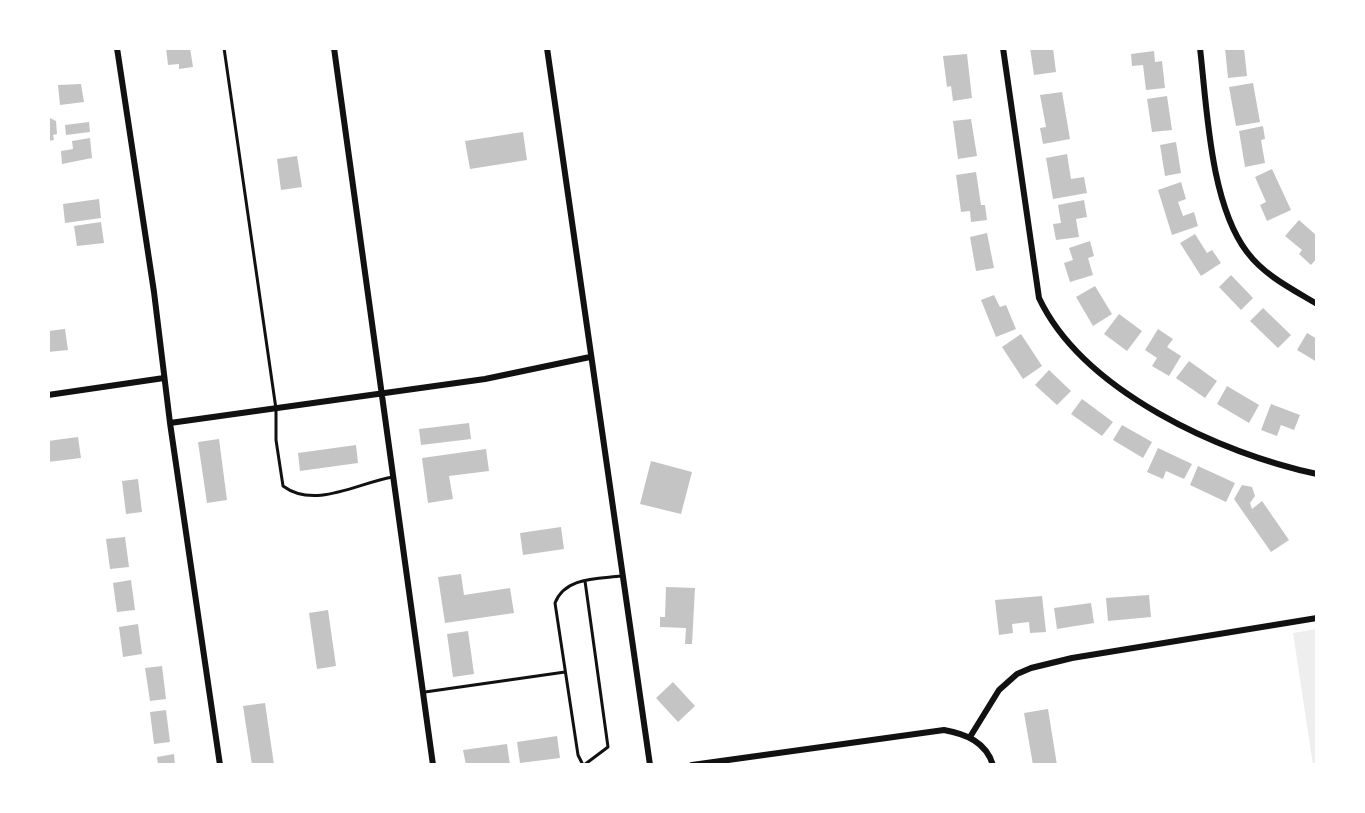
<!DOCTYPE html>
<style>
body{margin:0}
#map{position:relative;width:1365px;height:813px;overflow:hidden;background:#fff;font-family:"IBM Plex Serif",serif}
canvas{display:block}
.frame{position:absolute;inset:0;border:50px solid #fff;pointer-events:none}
</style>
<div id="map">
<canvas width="1365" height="813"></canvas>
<div class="frame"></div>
</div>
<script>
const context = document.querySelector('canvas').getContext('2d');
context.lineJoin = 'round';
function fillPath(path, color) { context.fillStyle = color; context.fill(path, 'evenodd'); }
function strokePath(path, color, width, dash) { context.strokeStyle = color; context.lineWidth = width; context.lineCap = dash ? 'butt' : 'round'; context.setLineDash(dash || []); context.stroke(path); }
fillPath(new Path2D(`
 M1317,629V765H1313L1293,633Z`), '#eee');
fillPath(new Path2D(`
 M166,48H190L193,67L179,69V64L168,65Z
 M1030,48H1053L1056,72L1034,75Z
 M1225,48H1244L1247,76L1228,78Z
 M1154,51L1155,62L1162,61L1165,88L1146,90L1143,65L1132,66L1131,54Z
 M967,54L972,98L953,101L951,86L947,87L943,56Z
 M1253,83L1260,122L1236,126L1229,87Z
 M81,84L84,102L60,105L58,85Z
 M1062,92L1070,139L1043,144L1040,128L1046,127L1040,95Z
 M1167,96L1172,130L1152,132L1147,99Z
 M48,117L56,121L57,134L53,135L54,140L48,141Z
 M971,119L977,156L958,159L953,121Z
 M89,122L90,132L66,135L65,125Z
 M1263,126L1265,139L1261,140L1265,163L1245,167L1239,131Z
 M523,132L527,160L470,169L465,141Z
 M90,138L92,158L62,164L61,151L73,149L72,141Z
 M1176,142L1181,173L1165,176L1160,145Z
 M1067,154L1071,179L1084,177L1087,193L1053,199L1046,158Z
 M297,156L302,187L281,190L277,159Z
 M1272,169L1291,210L1267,221L1260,205L1266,202L1255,177Z
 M976,172L981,205H985L987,220L971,222L970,211L961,212L956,175Z
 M1181,182L1186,199L1178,202L1183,216L1194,212L1198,226L1172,235L1158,190Z
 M99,199L101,218L65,223L63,204Z
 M1084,200L1087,217L1076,219L1079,237L1056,240L1053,224L1061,223L1058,205Z
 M1299,220L1317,236V258L1311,265L1299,254L1302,250L1285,236Z
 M101,222L104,243L77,246L74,226Z
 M987,233L994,268L976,271L970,237Z
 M1195,234L1207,253L1212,250L1221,263L1201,276L1180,243Z
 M1090,241L1094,256L1088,258L1093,275L1070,282L1064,263L1073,260L1069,248Z
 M1231,275L1253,298L1241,310L1219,287Z
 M1095,286L1112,314L1093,326L1076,297Z
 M994,295L1000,307L1006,305L1016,329L996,337L981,300Z
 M1263,308L1291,335L1278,348L1250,321Z
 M1119,314L1142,331L1127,351L1104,334Z
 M65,329L68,350L48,352V331Z
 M1158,329L1173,339L1167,347L1181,356L1169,376L1152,366L1157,358L1145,350Z
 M1307,333L1317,339V362L1297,350Z
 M1021,334L1042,366L1023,379L1002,347Z
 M1189,361L1217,381L1205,398L1176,378Z
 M1049,370L1071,391L1057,405L1035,385Z
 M1227,386L1259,405L1249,423L1217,404Z
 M1082,399L1113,422L1102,436L1071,414Z
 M1271,404L1300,415L1294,430L1281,425L1277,436L1261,430Z
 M469,423L471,439L421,445L419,429Z
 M1122,425L1152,442L1143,458L1113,440Z
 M78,437L81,458L48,462V441Z
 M219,439L227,500L207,503L198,442Z
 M356,445L358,463L300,471L298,453Z
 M1158,448L1192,464L1184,479L1166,471L1163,479L1147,472Z
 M486,449L489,471L449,476L453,499L428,503L422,458Z
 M651,461L692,472L681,514L640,504Z
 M1198,466L1235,483L1226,502L1190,485Z
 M138,479L142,512L126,514L122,481Z
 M1242,485L1252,487L1255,496L1250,503L1252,509L1262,501L1289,540L1271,552L1234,499Z
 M561,527L564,549L523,555L520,533Z
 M125,537L129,567L110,569L106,539Z
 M461,574L464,595L510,588L514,613L445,623L438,577Z
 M131,580L135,610L117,612L113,583Z
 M666,587L695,588L692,644H685L686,628L660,627V617H665Z
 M1149,595L1151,617L1108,621L1106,598Z
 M1042,596L1046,632L1030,633L1029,622L1012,624L1013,633L999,635L995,600Z
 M1091,603L1094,623L1057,629L1054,608Z
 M328,610L336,666L317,669L309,613Z
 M138,624L142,654L123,657L119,627Z
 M468,631L474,674L453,677L447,634Z
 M162,666L166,699L150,701L145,668Z
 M673,682L695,706L678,722L656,698Z
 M265,703L274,765H252L243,706Z
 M1048,709L1057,765H1033L1024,713Z
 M166,710L170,742L154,744L150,712Z
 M557,736L560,758L520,763L517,742Z
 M507,744L510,765H466L463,750Z
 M174,754L175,765H158L157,757Z`), '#c4c4c4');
strokePath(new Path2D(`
 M224,48L276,409V440L283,486C315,510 360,482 393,477
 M425,692L565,672
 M583,765L578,755L555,603C565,577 597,579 621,576
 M584,765L608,747L585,581`), '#111', 3);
strokePath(new Path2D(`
 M117,48L154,292L170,423L220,765
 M334,48L433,765
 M547,48L650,765
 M1003,48L1039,298C1083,391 1221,454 1317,474
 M1200,48C1207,108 1210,203 1247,252C1265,276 1292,289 1317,304
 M48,395L164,378
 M170,423L485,379L590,357
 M970,737L999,690L1017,674L1031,668L1072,658L1317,618
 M692,765L944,730C966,734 986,742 993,765`), '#111', 6);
</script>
